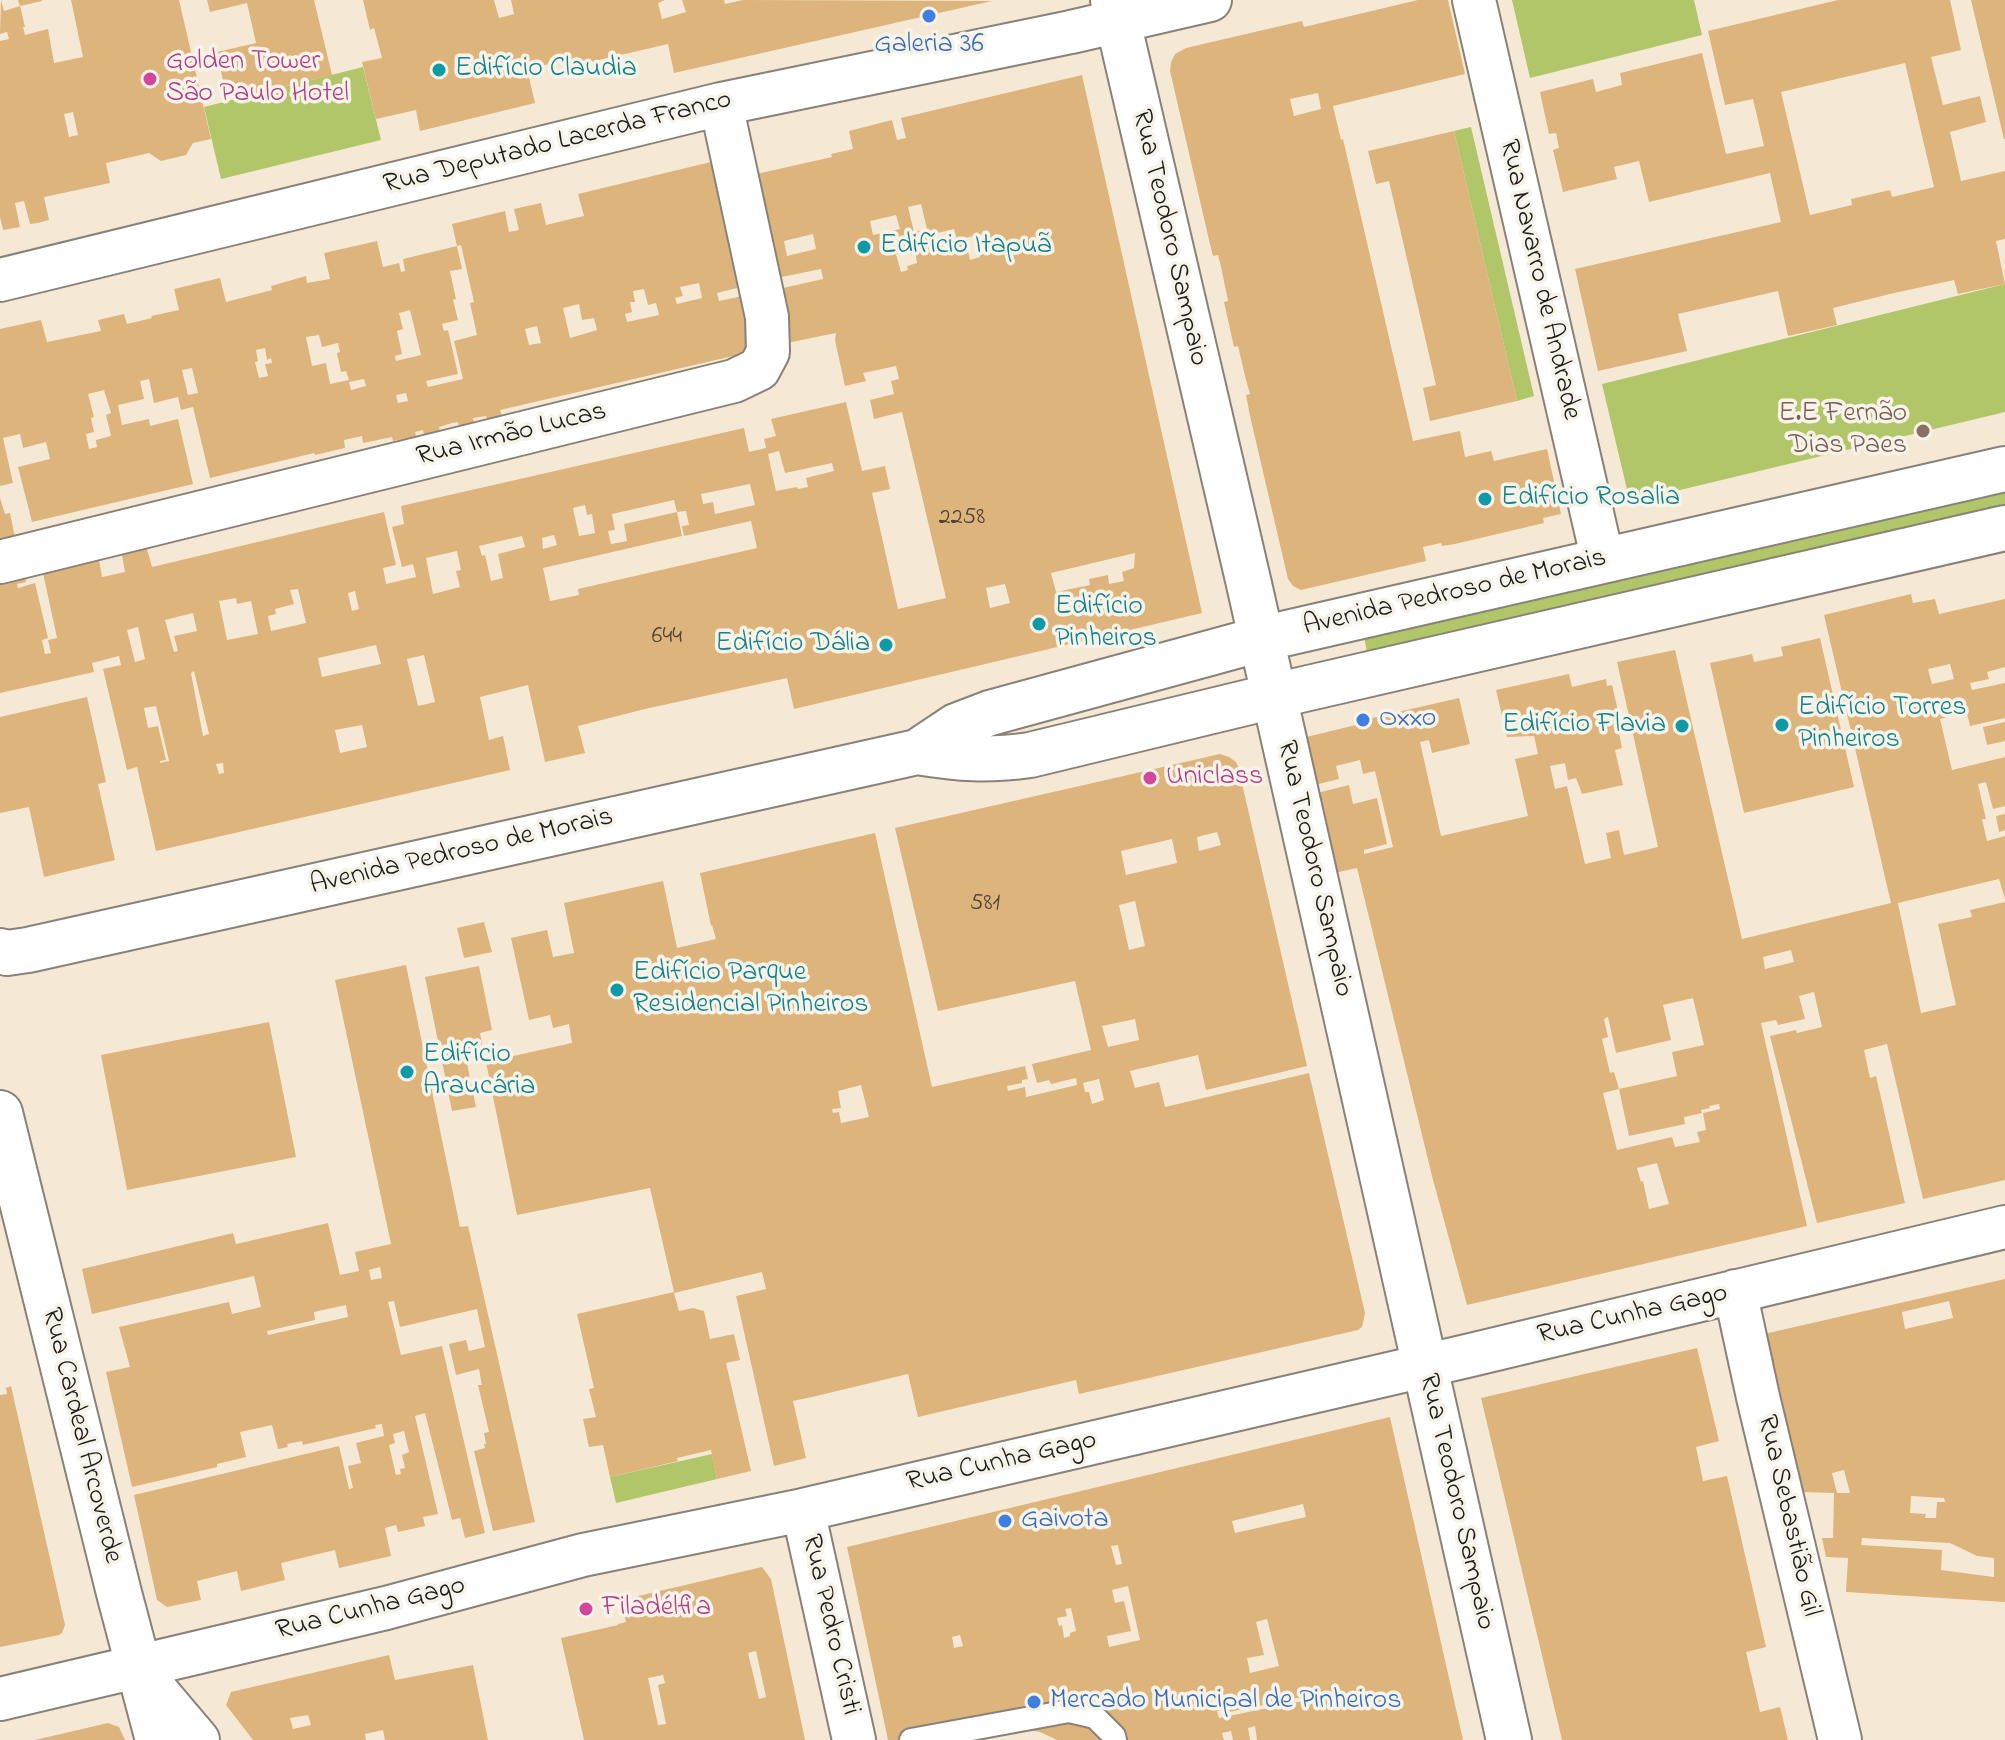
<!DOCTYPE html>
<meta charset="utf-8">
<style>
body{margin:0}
canvas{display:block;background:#f5e9d5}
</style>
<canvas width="2005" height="1740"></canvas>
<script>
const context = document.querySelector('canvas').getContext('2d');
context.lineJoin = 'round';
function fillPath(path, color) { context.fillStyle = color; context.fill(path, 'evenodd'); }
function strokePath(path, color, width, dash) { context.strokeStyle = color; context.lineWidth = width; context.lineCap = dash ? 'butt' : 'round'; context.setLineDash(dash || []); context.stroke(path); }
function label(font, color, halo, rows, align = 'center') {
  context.font = font + ' "Indie Flower",sans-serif'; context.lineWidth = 7; context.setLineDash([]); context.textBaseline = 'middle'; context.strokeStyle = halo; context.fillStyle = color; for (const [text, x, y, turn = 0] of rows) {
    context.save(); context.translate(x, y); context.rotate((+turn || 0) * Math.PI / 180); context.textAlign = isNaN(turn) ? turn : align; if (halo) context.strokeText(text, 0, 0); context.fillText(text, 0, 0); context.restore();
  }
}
fillPath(new Path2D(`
 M1512,0H1694L1702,35L1530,78Z
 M363,67L381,140L221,179L204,107Z
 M1471,127L1534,396L1517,401L1454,131Z
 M2005,284V412L1630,502L1602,384Z
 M2005,491V507L1367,652L1364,637Z
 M712,1454L717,1479L616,1503L610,1477Z`), '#b1c569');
fillPath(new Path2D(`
 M1,0L4,11L20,6L25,27H23L25,35L48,29L54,63L83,57L71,0H179L211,139L193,143L186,155L161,161L149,153L106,163L110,183L44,197L49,220L38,223L30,224L24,201L15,203L20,227L3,230L0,217V41L9,39L7,32L0,34ZM73,112L78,135L69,137L64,114Z
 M18,0H42V1L20,6Z
 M207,0H314L332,75L245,96L242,85L225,90L217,52L256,43L247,3L210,12Z
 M363,0H494L499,18L514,14L511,0H665L658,3L662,19L686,12L682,0H724L725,4L743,0L992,1L674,73L668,44L565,68L563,61L527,69L524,57L507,61L510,74L527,69L535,103L420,131L416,110L376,119L362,62L382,58L374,28L370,30Z
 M1418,0H1448L1465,74L1333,106L1341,140L1343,139L1413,441L1460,431L1465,457L1491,451L1494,461L1547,449L1561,514L1543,518L1544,523L1455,544L1442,546L1441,543L1423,547L1426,561L1301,590L1293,586L1288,579L1250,416L1246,395L1250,394L1246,380L1238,346L1234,347L1224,302L1228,301L1221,267L1218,255L1213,256L1209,240L1170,71L1171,62L1175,54L1186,48L1302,21L1304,27ZM1318,93L1321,109L1294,116L1290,99Z
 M1838,0H1950L1961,50L1931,57L1943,105L1980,96L1986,122L1950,132L1961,181L2005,171V239L1996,241L2005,284L1958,294L1954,280L1890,294L1833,308L1837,325L1788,336L1778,291L1678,314L1687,351L1598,371L1575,269L1781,222L1770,173L1649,202L1639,161L1614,167L1617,179L1563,192L1553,150L1559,148L1556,133L1549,134L1540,92L1593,79L1596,92L1622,85L1620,73L1702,53L1726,154L1764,146L1753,99L1725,105L1708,31ZM1905,63L1934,187L1892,197L1890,190L1851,199L1852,205L1810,215L1781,92Z
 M1971,0H2005V139H2004Z
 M1082,75L1202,613L794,709L787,678L645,709L578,726L585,753L545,762L528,685L480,697L489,740L503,736L510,770L156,851L137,767L127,770L103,669L121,665L119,656L92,663L94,672L0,693V580L25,574L26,582L17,584L18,588L35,583L48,638L42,640L45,654L51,653L48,640L57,638L43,573L99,560L102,577L125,572L122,555L134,552L147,549L152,567L384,512L396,565L383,568L386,584L416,577L413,564L402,567L392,527L404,524L401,506L744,428L749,452L766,448L764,439L776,436L771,419L846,402L862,471L885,466L890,489L872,493L898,609L946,598L902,412L874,419L870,400L894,394L891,381L899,379L896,366L863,373L866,381L845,386L835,340L836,333L782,344L770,291L823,279L821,269L767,280L743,177L832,157L831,154L853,149L849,131L892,120L897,140L906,138L901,118ZM921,204L927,229L914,232L908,207ZM896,215L900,229L873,235L870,221ZM954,229L957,240L931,246L929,235ZM813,234L816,249L787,256L784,241ZM983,234V238L976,240L980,257L970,260L965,238ZM915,250L917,263L907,266L908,270L901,272L896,254ZM779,451L785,473L832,463L834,471L806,478L808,487L798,489L797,487L776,491L768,454ZM750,484L755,505L715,514L713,502L703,504L701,494ZM674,500L677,512L686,511L689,525L682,526L684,536L751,521L757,548L578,589L579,595L550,601L543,568L682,536L677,512L624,524L627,541L611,544L608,531L615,530L612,514ZM585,505L587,515L592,514L595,533L579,536L573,508ZM554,535L557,545L543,549L542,538ZM522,536L525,547L498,554L503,578L491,581L485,555L482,556L479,546ZM457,551L461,570L456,571L460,587L433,594L426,558ZM1135,553L1134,568L1122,572L1124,581L1109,584L1108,575L1089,579L1090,585L1056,592L1051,573ZM1005,584L1010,603L990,608L986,588ZM298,589L306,623L271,631L268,616L276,614L275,609L294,604L290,590ZM355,591L359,609L352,611L348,593ZM236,598L237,604L251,601L258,634L227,640L219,601ZM193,613L197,631L174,636L178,651L174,652L165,620ZM138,627L145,659L135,662L127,630ZM376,645L381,664L322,677L318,658ZM424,655L435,702L418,706L407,659ZM194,671L209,734L203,736L191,673ZM156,706L169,761L160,763V761L166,760L158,726L148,728L144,708ZM362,725L367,747L340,753L335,730ZM223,763L224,773L219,774L216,764Z
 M1454,131L1517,401L1430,421L1423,388L1436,385L1389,181L1376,184L1368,151Z
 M715,161L745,286L717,293L719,301L747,295L759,350L500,410L502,416L487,419L486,416L473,418L474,423L459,427L458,422L452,423L439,427L440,431L424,435L423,430L415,432L416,436L393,441L392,437L363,443L362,436L344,440L345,448L315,455L314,453L210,478L193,407L181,410L178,397L154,403L149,379L140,381L144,399L118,405L122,425L149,419L150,426L178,419L193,484L32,522L18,467L50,459L46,442L23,448L20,434L3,438L13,483L0,486V329L41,320L47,342L101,331L98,320L124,314L127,324L152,318L151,316L179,310L174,289L220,278L226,302L272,290L271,286L306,276L307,283L330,279L324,253L377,241L383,267L399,263L401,272L405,271L403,259L457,246L452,224L505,211L509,232L519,230L514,209L541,203L546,225L575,218L584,216L578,194ZM461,245L474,302L470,303L477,335L454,341L463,379L428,387L426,381L458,374L448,330L444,331L442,324L458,320L453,300L456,299L450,271L462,269L457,246ZM699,283L702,298L677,304L675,298L683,296L680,287ZM644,289L648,305L656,303L659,315L627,322L625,314L632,312L630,302H635L633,291ZM579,304L582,320L594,318L597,330L570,338L563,308ZM410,310L421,355L396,361L395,356L402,354L397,331L403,329L399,313ZM537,326L541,343L529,345L525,329ZM319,335L322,347L338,343L340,352L337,353L341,372L346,371L349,380L330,384L326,363L312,366L306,337ZM265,348L267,360L271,358L272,363L265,364L268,376L259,378L255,362L258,361L256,350ZM192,368L198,393L188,395L182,370ZM364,379L366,386L351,390L349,382ZM104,390L111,413L106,415L111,436L96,440L97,447L89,449L86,434L94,432L91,418L94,417L88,394ZM406,393L408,401L398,403L396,395Z
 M0,498L5,514L10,513L16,542L0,545Z
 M1911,594L1913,603L1935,599L1939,614L2005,599V667L1987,672L1989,679L1970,683L1972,690L2005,683V718L1970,726L1967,713L1940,719L1952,770L2005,757V806L1993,809L1986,782L1978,784L1986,819H1982L1987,841L2005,836V899L1999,879L1898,903L1921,1013L1956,1005L1938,924L1972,917L1970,910L2005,902V1180L1923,1199L1887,1044L1864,1050L1870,1078L1876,1076L1905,1203L1817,1223L1770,1036L1796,1030L1797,1033L1822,1027L1814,992L1799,996L1805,1019L1778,1025L1776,1020L1761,1023L1807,1226L1467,1305L1432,1176L1357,868L1316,877L1297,798L1349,785L1353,804L1377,798L1387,844L1364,850V854L1393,847L1375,771L1363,774L1360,760L1336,766L1339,779L1298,789L1290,741L1364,723L1363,720L1459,698L1470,744L1432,753L1429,740L1420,742L1441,836L1528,816L1515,759L1538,754L1534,736L1507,737L1496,690L1569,674L1572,687L1606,679L1607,686L1612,685L1623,732L1619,733L1622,748L1615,750L1623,785L1582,794L1576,778L1568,780L1565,763L1550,766L1555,789L1567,786L1585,864L1611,858L1606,833L1619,830L1624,855L1658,847L1617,662L1675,650L1742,939L1891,903L1824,615ZM1950,664L1954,679L1932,684L1928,669ZM1791,950L1794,962L1765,969L1763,957ZM1693,998L1704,1045L1672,1052L1677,1076L1619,1089L1629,1136L1685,1124L1684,1117L1702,1113L1701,1110L1710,1108L1709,1106L1719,1104L1720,1109L1703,1113L1706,1130L1697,1132L1700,1142L1675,1147L1672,1137L1617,1150L1603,1093L1619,1089L1614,1072L1610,1073L1602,1039L1608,1037L1604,1019L1608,1017L1616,1053L1671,1040L1663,1005ZM1657,1163L1669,1204L1649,1209L1643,1181L1641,1182L1637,1168Z
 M1820,638L1854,787L1744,813L1710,663L1752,654L1754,662L1783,656L1781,647Z
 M87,697L106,782L98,784L115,860L44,877L29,807L0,813V717Z
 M2005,722V741L1987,745L1983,727Z
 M1220,754L1229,757L1236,762L1238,766L1307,1066L1206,1090L1198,1055L1130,1071L1135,1088L1159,1082L1165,1107L1309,1073L1365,1313L1362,1327L1358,1330L1079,1394L1076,1380L918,1417L908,1374L812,1397L793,1401L806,1458L774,1466L736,1296L766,1289L762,1272L674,1293L679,1311L693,1308L704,1311L710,1339L734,1334L740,1360L726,1363L751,1471L717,1479L711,1450L677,1458L678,1461L610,1477L603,1445L589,1447L583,1419L596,1417L589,1389L594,1388L577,1314L674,1292L650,1188L517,1215L486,1062L572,1043L569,1024L553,1028L550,1015L529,1020L511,938L547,930L553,957L574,953L564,903L663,881L677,948L716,939L712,925L711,926L700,873L875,833L932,1087L1025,1066L1028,1079L1022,1080V1083L1007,1086L1008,1091L1025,1087L1026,1097L1077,1085L1076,1078L1051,1084L1049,1080L1037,1083L1032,1064L1091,1050L1075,981L938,1011L895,828ZM1217,832L1221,845L1199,851L1197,837ZM1172,839L1177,863L1126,875L1121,851ZM1135,901L1145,946L1129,950L1119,905ZM1135,1019L1139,1040L1108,1047L1102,1026ZM1099,1079L1104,1100L1092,1104L1089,1092H1085L1083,1083ZM861,1085L869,1117L841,1123L839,1112L833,1113L832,1109L841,1108L838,1091Z
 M2005,814V830L1999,832L1996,816Z
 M484,922L492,952L464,958L457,928Z
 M406,965L460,1227L468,1226L535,1522L493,1531L474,1451L485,1448L484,1444H486L484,1433L489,1432L478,1385H482L479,1369L456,1375L449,1344L466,1340L469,1351L485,1347L477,1309L400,1327L394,1301L388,1302L401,1355L442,1346L485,1533L465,1538L460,1518L452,1520L425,1413L415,1416L438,1514L423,1517L425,1526L398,1532L396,1525L385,1528L391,1556L339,1568L335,1550L281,1563L285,1580L241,1591L237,1571L197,1581L201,1600L167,1607L157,1600L134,1495L339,1446L349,1489L353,1488L348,1466L361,1463L356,1443L384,1436L382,1424L375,1425L376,1428L303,1445L302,1441L287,1444L288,1447L278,1449L272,1425L240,1432L246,1457L217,1464V1467L132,1487L106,1372L130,1367L119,1327L229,1302L232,1314L261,1307L254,1276L92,1314L82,1269L233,1233L236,1244L328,1223L340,1275L359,1271L355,1252L391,1244L335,980ZM380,1267L382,1278L371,1280L369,1270ZM346,1305L348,1317L268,1335L267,1331L315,1320L314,1312ZM404,1431L409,1452L402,1455L405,1468L400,1469L401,1474L396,1475L389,1445L395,1443L393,1434Z
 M479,966L492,1030L480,1033L482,1044L465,1054L476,1107L452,1111L425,977Z
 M269,1022L296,1157L127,1190L101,1055Z
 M2005,1279V1602L1846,1592L1848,1558L1826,1557L1822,1538H1833L1834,1493L1802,1492L1764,1334ZM1949,1301L1953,1318L1905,1329L1902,1312ZM1844,1470L1850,1493H1837L1832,1473ZM1911,1496L1944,1498L1945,1502H1937L1936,1518H1925L1926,1514L1910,1513ZM1862,1538L1950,1543L1977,1556L1994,1558V1577L1941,1570L1942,1550L1861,1545Z
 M1697,1348L1719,1441L1696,1447L1703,1481L1727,1476L1766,1647L1746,1652L1760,1712L1780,1707L1788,1740H1562L1481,1398Z
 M11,1386L65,1625L62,1633L59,1635L0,1647V1395L7,1394L6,1388Z
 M1390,1417L1463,1740H1257L1255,1726L1248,1728L1250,1740H1233L1231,1731L1222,1733L1224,1740H1057L1040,1732L1027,1730L991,1733L975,1740H888L847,1547ZM1303,1504L1306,1517L1235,1533L1232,1521ZM1118,1545L1122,1564L1116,1565L1111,1546ZM1128,1586L1140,1640L1109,1647L1107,1636L1131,1631L1124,1601L1115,1603L1112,1590ZM1071,1608L1076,1631L1070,1633V1636L1064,1638L1062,1625L1059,1626L1057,1618L1067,1616L1065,1609ZM1267,1619L1279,1666L1250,1673L1247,1658L1264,1655L1256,1622ZM960,1635L963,1646L954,1648L952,1637ZM1331,1691L1332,1695L1219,1718L1217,1711L1224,1710V1713Z
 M762,1567L771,1579L805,1740H584L561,1638L618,1625V1624L626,1622L621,1600ZM756,1651L766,1697L759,1699L748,1653ZM663,1675L665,1683L658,1685L666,1724L658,1725L648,1678Z
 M389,1655L395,1680L473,1665L488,1740H385L383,1730L365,1734L366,1740H253L226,1705L231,1692ZM308,1715L311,1725L293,1729L290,1718Z
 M108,1723L119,1727L125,1740H35Z`), '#deb47d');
const lane = new Path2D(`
 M911,1740L1069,1711L1095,1717L1114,1736L1115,1740`);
const street = new Path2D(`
 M1474,0L1603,561
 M0,280L721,104L1071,32L1210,0
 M0,562L734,381L759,369L768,352L767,317L721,104
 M1735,1291L1758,1397L1840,1740
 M803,1510L854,1740
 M137,1668L198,1740
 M0,1699L386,1608L583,1555L803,1510L1471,1355L2005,1227`);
const secondary = new Path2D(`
 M1113,0L1249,584L1509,1740
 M917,752L956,726L990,713L1261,639L2005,469
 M0,951L7,953L28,950L917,752C960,759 987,761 1030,755L1274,696L2005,528
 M0,1113L119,1593L158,1740`);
strokePath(lane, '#888278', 26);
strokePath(street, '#888278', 46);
strokePath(secondary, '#888278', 48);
strokePath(lane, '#fff', 22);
strokePath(street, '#fff', 42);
strokePath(secondary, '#fff', 44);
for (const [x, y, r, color] of [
 [929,16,8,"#3f7fe0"],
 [439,70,8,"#0f9aa8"],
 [150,79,8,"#d1479c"],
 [864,247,8,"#0f9aa8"],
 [1923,431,8,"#8d6e63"],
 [1485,499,8,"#0f9aa8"],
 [1039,624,8,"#0f9aa8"],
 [886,645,8,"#0f9aa8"],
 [1363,720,8,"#3f7fe0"],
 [1782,725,8,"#0f9aa8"],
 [1682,726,8,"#0f9aa8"],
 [1150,778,8,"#d1479c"],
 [617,990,8,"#0f9aa8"],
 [407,1072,8,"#0f9aa8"],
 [1005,1521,8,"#3f7fe0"],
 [586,1609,8,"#d1479c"],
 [1034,1702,8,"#3f7fe0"]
]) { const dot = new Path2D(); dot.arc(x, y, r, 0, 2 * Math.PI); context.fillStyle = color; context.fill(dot); strokePath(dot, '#f7f3e8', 3); }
label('24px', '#4c4234', null, [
 ["2258",962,519],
 ["644",667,638],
 ["581",985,905]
]);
label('28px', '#366cbe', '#f7f3e8', [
 ["Galeria 36",929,46,"center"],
 ["Oxxo",1379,720],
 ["Gaivota",1021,1521],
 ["Mercado Municipal de Pinheiros",1050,1702]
], 'left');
label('28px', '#b23c85', '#f7f3e8', [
 ["Golden Tower",166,63],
 ["São Paulo Hotel",166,95],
 ["Uniclass",1166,778],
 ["Filadélfia",602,1609]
], 'left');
label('28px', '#0d838f', '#f7f3e8', [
 ["Edifício Claudia",455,70],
 ["Edifício Itapuã",880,247],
 ["Edifício Rosalia",1501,499],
 ["Edifício",1055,608],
 ["Pinheiros",1055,640],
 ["Edifício Dália",870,645,"right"],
 ["Edifício Torres",1798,709],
 ["Pinheiros",1798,741],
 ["Edifício Flavia",1666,726,"right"],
 ["Edifício Parque",633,974],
 ["Residencial Pinheiros",633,1006],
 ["Edifício",423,1056],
 ["Araucária",423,1088]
], 'left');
label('28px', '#1c1c1c', '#f7f3e8', [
 ["Rua Deputado Lacerda Franco",558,144,-14],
 ["Rua Teodoro Sampaio",1168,238,77],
 ["Rua Navarro de Andrade",1538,280,77],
 ["Rua Irmão Lucas",512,436,-14],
 ["Avenida Pedroso de Morais",1455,594,-13],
 ["Avenida Pedroso de Morais",462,853,-13],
 ["Rua Teodoro Sampaio",1313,869,77],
 ["Rua Cunha Gago",1633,1316,-13],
 ["Rua Cardeal Arcoverde",80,1436,76],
 ["Rua Cunha Gago",1002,1463,-13],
 ["Rua Teodoro Sampaio",1455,1502,77],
 ["Rua Sebastião Gil",1787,1516,77],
 ["Rua Cunha Gago",371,1610,-14],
 ["Rua Pedro Cristi",829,1625,77]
]);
label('28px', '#785e54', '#f7f3e8', [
 ["E.E Fernão",1907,415],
 ["Dias Paes",1907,447]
], 'right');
</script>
